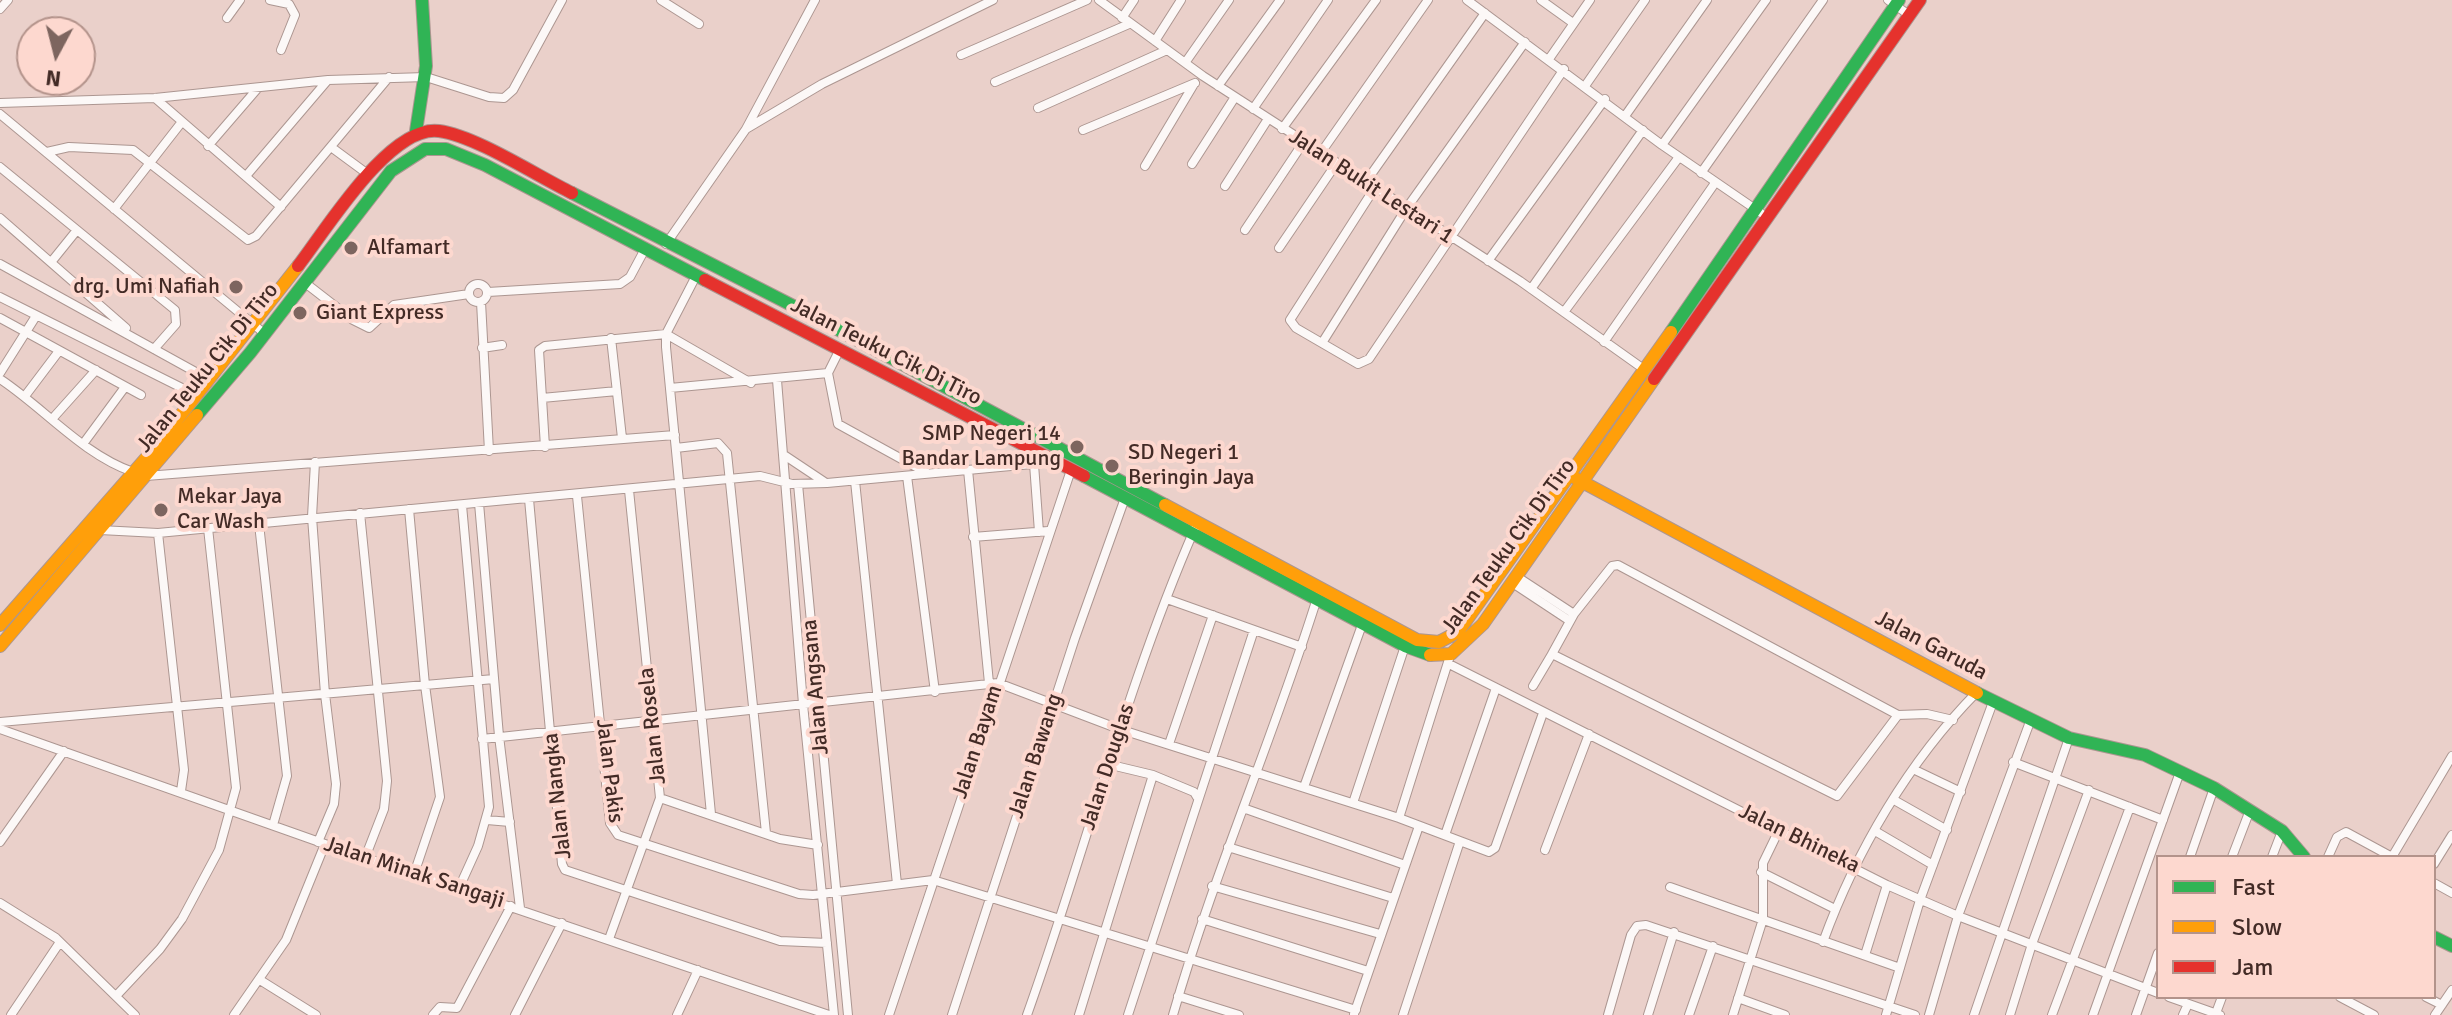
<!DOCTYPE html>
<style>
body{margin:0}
#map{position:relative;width:2452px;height:1015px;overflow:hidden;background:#ead0ca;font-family:Signika,sans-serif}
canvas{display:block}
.legend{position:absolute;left:2156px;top:855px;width:280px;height:144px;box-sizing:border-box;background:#fdd8cf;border:2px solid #b3938b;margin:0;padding:10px 14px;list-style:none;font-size:24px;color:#432b26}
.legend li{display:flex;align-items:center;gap:16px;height:40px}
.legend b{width:40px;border:2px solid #b3938b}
.north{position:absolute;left:16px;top:16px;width:80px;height:80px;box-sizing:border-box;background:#fdd8cf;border:2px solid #b3938b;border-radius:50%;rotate:187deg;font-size:22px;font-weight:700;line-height:32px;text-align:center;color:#432b26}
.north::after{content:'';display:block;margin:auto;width:28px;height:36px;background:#7d655f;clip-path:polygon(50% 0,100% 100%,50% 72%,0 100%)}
</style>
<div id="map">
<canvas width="2452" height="1015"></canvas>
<ul class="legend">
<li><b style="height:10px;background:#30b455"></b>Fast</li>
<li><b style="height:10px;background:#ff9f0a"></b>Slow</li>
<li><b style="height:10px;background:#e5322d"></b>Jam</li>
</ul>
<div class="north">N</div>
</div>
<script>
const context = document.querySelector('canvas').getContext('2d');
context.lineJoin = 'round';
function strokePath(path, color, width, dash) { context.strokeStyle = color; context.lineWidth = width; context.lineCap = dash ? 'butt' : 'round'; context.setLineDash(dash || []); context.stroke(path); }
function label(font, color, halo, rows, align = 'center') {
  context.font = font + ' Signika,sans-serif'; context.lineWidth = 8; context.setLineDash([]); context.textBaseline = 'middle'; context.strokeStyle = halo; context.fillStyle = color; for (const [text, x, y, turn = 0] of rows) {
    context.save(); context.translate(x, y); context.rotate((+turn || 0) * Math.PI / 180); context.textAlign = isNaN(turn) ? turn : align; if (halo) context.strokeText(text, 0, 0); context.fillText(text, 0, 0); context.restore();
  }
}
const street = new Path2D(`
 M270,0L289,4L295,15L281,50
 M661,0L699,24
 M1099,0L1203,76L1520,281L1645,370
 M1467,0L1662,145L1761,213
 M1541,0L1573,23
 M1888,0L1909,15
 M0,9L8,0
 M227,18L240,0
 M1122,18L1134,0
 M1155,41L1181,0
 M961,55L1087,0
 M1549,59L1590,0
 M1185,63L1229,0
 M995,82L1129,24
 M1218,86L1280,0
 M1585,86L1645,0
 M155,98L281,207
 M0,103L155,98L328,80L426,77L489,97L504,98L513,90L562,0
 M1038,108L1167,50
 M1253,109L1328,0
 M0,114L265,334
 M1625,116L1707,0
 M746,129L822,84L993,0
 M1282,129L1376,0
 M1083,130L1195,83
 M1662,145L1766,0
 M208,146L258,88
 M331,147L369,175
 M47,152L69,147L133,150L248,240L256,236L389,77
 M1320,154L1428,0
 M1192,164L1235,97
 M1145,166L1194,84
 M0,167L175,310L176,324L154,349
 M1701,173L1823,0
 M246,176L327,81
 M1365,183L1485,13
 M1225,186L1268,119
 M1374,189L1290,320L1296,328L1358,364L1369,359L1564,69
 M114,209L181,123
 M0,218L126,328
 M1245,230L1303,143
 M666,244L746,129L815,0
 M1279,248L1336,164
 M52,261L77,230
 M1488,261L1605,99
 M0,264L210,380
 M696,276L666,334V347L711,814
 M304,282L353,320L369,328L394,305L469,294
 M469 293a9 9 0 1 1 18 0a9 9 0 1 1-18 0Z
 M1531,289L1643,130
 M488,292L620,284L630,277L645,249
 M0,297L198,396
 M481,302L489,451
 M1564,312L1679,157
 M0,318L141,395
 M611,338L622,438
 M1604,342L1715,183
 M1322,343L1406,209L1525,42
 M482,348L502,345
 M0,373L36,316
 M828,373L838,424L927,473
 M0,379C44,408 82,454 133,472
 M777,380L803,704L834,1015
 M670,388L828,373L839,351
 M25,396L59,351
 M542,398L617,391
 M53,418L96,370
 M83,444L125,387
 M545,447L539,350L545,346L666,334L751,383
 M676,448L718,443L727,453L766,833
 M784,455L826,483
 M315,462L312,517L325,694L336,784L334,804L318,842
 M1034,464L1039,532
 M968,470L989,683
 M146,476L675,435
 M907,476L935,692
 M855,481L897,884
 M798,484L848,1015
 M629,490L660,798L780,839L818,845
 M577,496L610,823L618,835L799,894L813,895L933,880L1356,1010
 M529,499L562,864L565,870L780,941L827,943
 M479,503L499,736L520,908
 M409,509L425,685L440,797L414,874
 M360,513L387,781L384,809L365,858
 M259,524L287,776L273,825
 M100,530L158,533L760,476L792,484L827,483L1054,462
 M158,533L184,770L181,791
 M973,537L1048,531
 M1516,576L1574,614
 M1511,582L1570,621
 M1167,599L1302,647
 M1449,664L1887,885L1958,916L2158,993
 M1533,686L1552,654
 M1898,715L1837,796L1552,654L1574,614L1612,566L1618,565L1898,715L1927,714L1953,720
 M0,722L494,679
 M0,729L325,844L829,1015
 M482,739L998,683L1119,729L1399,818L1489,852L1495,848L1543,713
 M1169,744L1213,615
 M2013,762L2163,820
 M1107,764L1153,775L1194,792L1197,797
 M1915,770L1961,792
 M1304,787L1363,622
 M1894,800L1947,830
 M1353,803L1405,646
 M1243,808L1405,865
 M1399,818L1449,659
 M487,820L510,822
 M1875,831L1933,865
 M1445,835L1496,688
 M0,842L64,751
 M1228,847L1393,898
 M1545,850L1589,734
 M2190,857L2214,788
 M2232,857L2250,810
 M2272,857L2282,831
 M2328,857L2337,837L2346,832L2392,857
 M2392,857L2452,756
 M2434,864L2452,835
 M1761,872L1835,909
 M2434,883L2452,893
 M1212,886L1380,934
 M1670,887L1900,968
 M459,888L478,846L489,807L462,505
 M0,903L56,938L135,1015
 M1202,919L1368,971
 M609,939L660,798
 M1823,942C1856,851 1909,761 1977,692
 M1865,955L1887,885
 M260,980L316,1015
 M116,996L160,949L182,919L219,850L236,788L208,528
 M1178,996L1239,1015
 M2169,997L2220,1015
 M2340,997L2374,1015
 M2426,997L2442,1005
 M1738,998L1785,1015
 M2216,1013L2222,997
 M1354,1014L1419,826
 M11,1015L60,942
 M234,1015L286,940L325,844
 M433,1015L440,1007L457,1008L511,906
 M515,1015L562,923
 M677,1015L698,970
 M889,1015L1071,470
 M952,1015L1075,638L1125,498
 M1027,1015C1085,853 1126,686 1195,528
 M1079,1015L1153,775
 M1128,1015L1254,630
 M1173,1015C1214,872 1274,737 1318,595
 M1403,1015L1460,841
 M1608,1015L1631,935L1637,926L1646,925L1915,1015
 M1648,1015L1674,932
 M1689,1015L1713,946
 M1733,1015L1763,919V863L1779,830
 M1886,1015L1920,900L1993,702
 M1929,1015L1958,916L2031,719
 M1974,1015L2069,738
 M2010,1015L2032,944L2089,790
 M2052,1015L2130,807
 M2093,1015L2180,772
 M2136,1015L2158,953
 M2183,1015L2188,1004
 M2435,1015L2452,990`);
const fast = new Path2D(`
 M416,131L426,66L422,0
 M572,193L811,315L1165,505
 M1671,332L1899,0
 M197,415L250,353L391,171L425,149H446L485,165L705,280
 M1084,476L1405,646L1430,655
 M1977,693L2069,738L2145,755L2214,788L2282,831L2304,857
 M2434,937L2452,946`);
const slow = new Path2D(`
 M1575,478L1977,693
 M1165,505L1417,640L1439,642L1458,632L1671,332
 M0,625L154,449L298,266
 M0,646L197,415
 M1430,655L1451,654L1483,624L1654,379`);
const jam = new Path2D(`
 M298,266C326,230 390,124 439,131C476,136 537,176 572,193
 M705,280L1084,476
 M1654,379L1920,0`);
strokePath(street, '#ac9691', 10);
strokePath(fast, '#ac9691', 14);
strokePath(slow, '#ac9691', 14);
strokePath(jam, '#ac9691', 14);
strokePath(street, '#fcf8f7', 8);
strokePath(fast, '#30b455', 12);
strokePath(slow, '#ff9f0a', 12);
strokePath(jam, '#e5322d', 12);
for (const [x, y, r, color] of [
 [351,248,8,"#7d655f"],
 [236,287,8,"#7d655f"],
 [300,313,8,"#7d655f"],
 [1077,447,8,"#7d655f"],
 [1112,466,8,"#7d655f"],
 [161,510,8,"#7d655f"]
]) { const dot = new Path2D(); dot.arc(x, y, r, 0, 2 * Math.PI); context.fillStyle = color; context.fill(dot); strokePath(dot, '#fdd8cf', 3); }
label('22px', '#432b26', '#fdd8cf', [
 ["Jalan Bukit Lestari 1",1371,187,33],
 ["Jalan Teuku Cik Di Tiro",886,352,27],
 ["Jalan Teuku Cik Di Tiro",208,368,-51],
 ["Jalan Teuku Cik Di Tiro",1509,547,-54],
 ["Jalan Garuda",1931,646,28],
 ["Jalan Angsana",816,687,-95],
 ["Jalan Rosela",653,726,-96],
 ["Jalan Bayam",978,742,-72],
 ["Jalan Bawang",1036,756,-72],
 ["Jalan Douglas",1108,767,-72],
 ["Jalan Pakis",609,771,83],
 ["Jalan Nangka",558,796,-96],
 ["Jalan Bhineka",1799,839,26],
 ["Jalan Minak Sangaji",414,873,18]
]);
label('22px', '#432b26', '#fdd8cf', [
 ["Alfamart",367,248],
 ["drg. Umi Nafiah",220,287,"right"],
 ["Giant Express",316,313],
 ["SMP Negeri 14",1061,434,"right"],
 ["Bandar Lampung",1061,459,"right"],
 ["SD Negeri 1",1128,453],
 ["Beringin Jaya",1128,478],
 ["Mekar Jaya",177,497],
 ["Car Wash",177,522]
], 'left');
</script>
